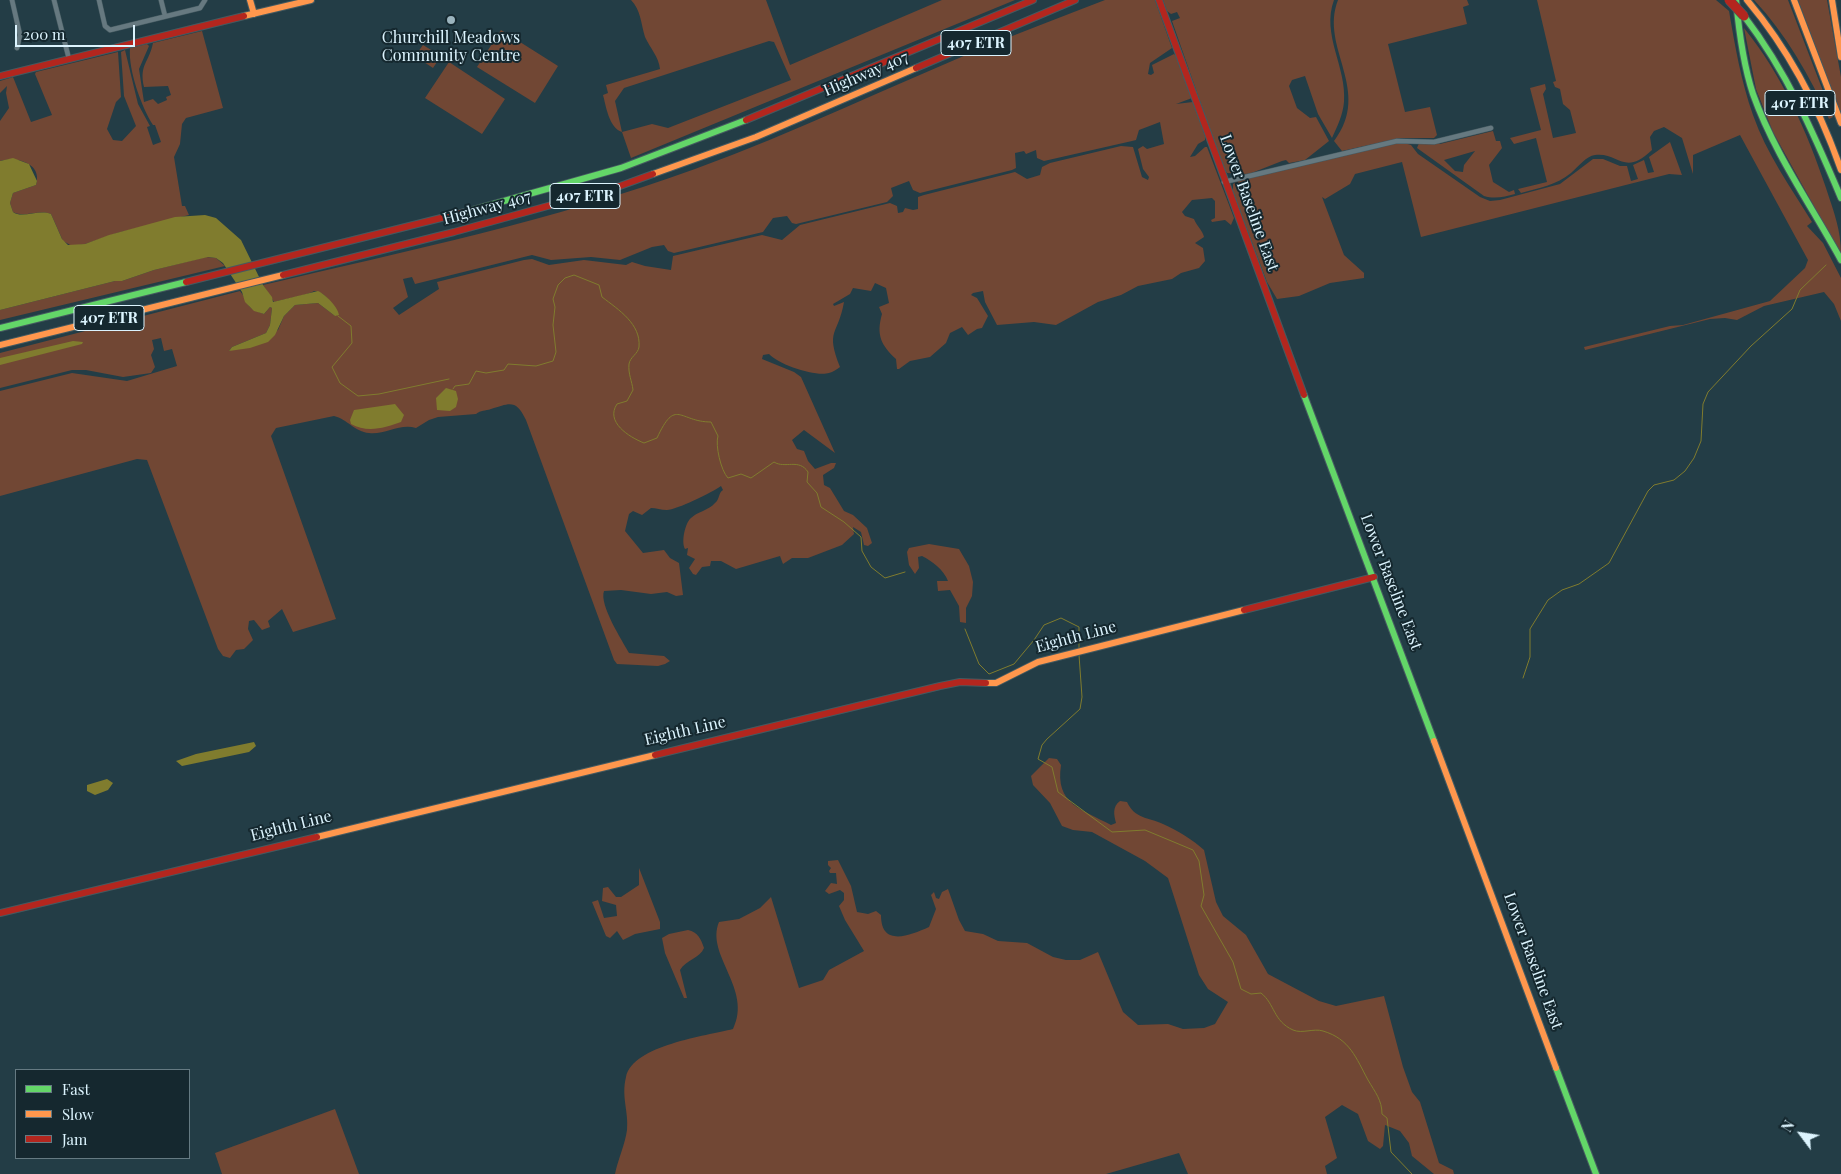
<!DOCTYPE html>
<style>
body{margin:0}
#map{position:relative;width:1841px;height:1174px;overflow:hidden;background:#233d46;font-family:"Playfair Display",serif}
canvas{display:block}
.legend{position:absolute;left:15px;top:1069px;width:175px;height:90px;box-sizing:border-box;background:#15282f;border:1px solid #657a82;margin:0;padding:6px 9px;list-style:none;font-size:15px;color:#dcf4fe}
.legend li{display:flex;align-items:center;gap:10px;height:25px}
.legend b{width:25px;border:1px solid #657a82}
.north{position:absolute;left:1776px;top:1109px;width:50px;height:50px;-webkit-text-stroke:4px #15282f;paint-order:stroke;rotate:301deg;font-size:14px;font-weight:700;line-height:20px;text-align:center;color:#dcf4fe}
.north::after{content:'';display:block;margin:auto;width:18px;height:22px;background:#dcf4fe;clip-path:polygon(50% 0,100% 100%,50% 72%,0 100%)}
.scale{position:absolute;left:15px;top:25px;width:120px;height:22px;box-sizing:border-box;border:2px solid #dcf4fe;border-top:0;padding-left:6px;font-size:15px;line-height:18px;white-space:nowrap;color:#dcf4fe;-webkit-text-stroke:4px #15282f;paint-order:stroke}
</style>
<div id="map">
<canvas width="1841" height="1174"></canvas>
<ul class="legend">
<li><b style="height:6px;background:#63d668"></b>Fast</li>
<li><b style="height:6px;background:#ff974d"></b>Slow</li>
<li><b style="height:6px;background:#b3261e"></b>Jam</li>
</ul>
<div class="north">N</div>
<div class="scale">200 m</div>
</div>
<script>
const context = document.querySelector('canvas').getContext('2d');
context.lineJoin = 'round';
function fillPath(path, color) { context.fillStyle = color; context.fill(path, 'evenodd'); }
function strokePath(path, color, width, dash) { context.strokeStyle = color; context.lineWidth = width; context.lineCap = dash ? 'butt' : 'round'; context.setLineDash(dash || []); context.stroke(path); }
function label(font, color, halo, rows, align = 'center') {
  context.font = font + ' "Playfair Display",serif'; context.lineWidth = 4; context.setLineDash([]); context.textBaseline = 'middle'; context.strokeStyle = halo; context.fillStyle = color; for (const [text, x, y, turn = 0] of rows) {
    context.save(); context.translate(x, y); context.rotate((+turn || 0) * Math.PI / 180); context.textAlign = isNaN(turn) ? turn : align; if (halo) context.strokeText(text, 0, 0); context.fillText(text, 0, 0); context.restore();
  }
}
fillPath(new Path2D(`
 M631,0H766L790,65L942,0H1015L631,158L622,132C609,128 606,106 603,95L608,93L606,85L660,69C659,57 650,48 645,37C641,24 641,10 631,0ZM769,41L774,42L791,80L668,128L652,124L622,132L615,101L624,88Z
 M1105,0H1155L1172,48L1150,63L1148,74L1151,75L1154,73L1152,65L1174,54L1176,56L1192,98L1176,104L1193,102L1205,136V140L1198,144L1190,157L1195,156L1205,147H1207L1234,218L1231,225L1225,220L1212,222L1211,220L1215,218V201L1212,198L1192,200L1182,212L1185,216L1194,219C1196,225 1203,231 1204,237L1195,243L1203,248L1205,261L1199,268L1181,273L1172,279L1138,286L1121,295L1098,302L1056,325L1034,322L997,325L985,302L983,291L973,293L971,295L977,298L988,316L982,328L977,329L968,335L962,327L950,333L946,343L930,357L910,361L899,369H897L896,359C881,345 876,335 882,314L879,307L889,303L886,288L875,283L871,291L853,288L850,294L833,304L834,306L844,302C838,336 825,329 840,367C837,369 833,372 829,373C816,377 779,365 769,354L763,355L762,359L794,372L801,377L835,453L804,430L792,440L797,449L804,451L808,461L815,469L831,463H836L834,468L823,475L824,485L830,488L844,511L853,515L867,528L872,543L868,546L864,545L861,532L853,527L854,534L842,545L808,558H792L783,564L780,556L736,569L721,561H711L710,566L702,567L696,575L693,574L689,568L695,559L687,555L688,548L685,549C681,542 685,523 691,518C697,512 709,510 715,503C720,499 718,493 723,490L721,486C713,492 676,510 667,510C661,510 656,508 651,508L642,515L633,511L629,514L625,531L643,553L664,550L670,558L679,563L683,595L676,596L667,592L651,594L621,590L604,591C599,605 622,640 629,653L664,656L670,661L665,664L658,666L617,664L614,660L526,420C516,399 510,403 491,409C485,411 481,410 476,414L438,417L429,420L416,428C400,423 385,435 369,433C355,432 347,419 334,416L276,428L271,436L336,619L293,632L282,609L268,621L270,627L262,630L254,620L249,621L248,629L253,640L244,649L236,650L230,658L223,656L218,649L147,460L137,459L0,496V391L72,373L127,381L177,366L172,349L164,351L161,338L152,340L154,349L151,355L155,367L151,373L123,377L86,370H72L0,388V353L240,291C250,303 243,307 264,314L270,307L272,308L270,325L266,333L232,347L229,351L278,330L284,316L295,305L318,303L335,316C334,305 326,292 314,291C308,295 284,299 274,302L263,285C407,251 555,220 695,169C796,132 893,85 992,44C1029,29 1067,15 1105,0ZM1160,122L1164,144L1147,149L1143,146L1138,149L1143,169L1149,177L1148,180L1142,177L1133,147L1121,146L1050,163L1042,167L1040,175L1027,179L1015,172L924,195L918,197V209L913,210L905,208L903,212L898,213L897,206L890,203L800,225L782,240L762,235L673,256L671,270L645,266L632,262L626,265L584,260L549,265L532,259L524,260L437,282L439,289L399,315L393,308L408,297L403,279L412,277L415,284L532,255L551,260L591,257L620,260L652,247L664,245L668,251L674,253L763,232L773,218L787,216L792,223L796,224L887,202L893,196L891,188L909,181L913,190L920,193L1012,170L1016,168L1015,153L1024,151L1026,154L1036,150L1037,158L1044,161L1132,141L1136,140L1139,130Z
 M1163,0H1334C1321,35 1347,67 1344,102C1343,115 1337,127 1332,138L1318,114L1305,76L1292,80L1289,86L1297,108L1310,118L1316,117L1329,141L1305,160L1289,163L1286,160L1282,161L1249,174L1227,173L1223,167L1172,21L1180,18L1177,12L1171,14L1167,11Z
 M1338,0H1467L1469,5L1463,7L1467,24L1388,44L1405,112L1430,107L1437,135L1434,138H1401L1342,151L1334,141C1373,90 1319,48 1338,0Z
 M1537,0H1716L1729,11C1735,46 1741,81 1753,115C1766,153 1791,188 1812,222L1807,226L1823,243L1841,278V321L1834,304L1824,292L1764,306L1737,320L1725,318L1710,319L1585,350L1584,347L1670,326L1683,325L1770,301L1805,268L1808,260L1740,135L1693,155V174L1682,138L1664,127L1654,131L1650,137L1652,150C1624,177 1619,152 1595,155C1586,156 1578,167 1571,173C1557,185 1538,188 1521,193L1518,189L1547,182L1536,138L1514,144L1510,138L1541,130L1530,88L1545,84L1546,89L1543,94L1553,138L1576,133L1570,110L1563,104L1560,89L1555,87L1553,82L1556,81Z
 M1754,0H1788L1833,117L1829,119C1810,76 1786,34 1754,0Z
 M1798,0H1827L1841,77V114Z
 M1744,28C1782,75 1807,131 1826,188C1834,213 1841,229 1841,255L1773,132L1756,89Z
 M501,30L558,66L535,103L477,67Z
 M202,31L223,108L186,118L182,124L180,144L174,157L182,206H185L189,215L117,233L85,244L72,246L63,241L51,214C39,209 24,218 13,212L10,203L13,193L36,185C43,163 16,156 0,161V121L9,108L6,93L7,86L0,93V81L13,77L31,122L52,115L35,74L36,72L118,52L121,97L116,102L107,129L113,140L122,141L136,126L124,96L121,52L125,50L138,104L150,126L147,127L153,145L161,142L155,125H153C142,108 128,70 130,48L147,44L149,46L139,69L144,102L153,99L158,104L167,100L166,97L171,95L168,86L144,87C139,64 149,63 153,43Z
 M423,45L441,56L433,68L415,56Z
 M449,62L505,99L482,134L425,98Z
 M1493,131L1496,141H1500L1502,148L1489,165L1493,182L1509,192L1514,190L1515,194C1505,197 1494,199 1484,196L1417,148L1419,143L1438,142L1440,144ZM1475,151L1464,165L1463,172L1455,171L1444,160Z
 M1401,142L1411,145L1418,154L1480,197L1490,201L1500,200L1560,184L1593,159H1603L1620,166H1627L1631,181L1638,179L1633,165L1644,160L1648,173L1654,172L1649,157L1670,142L1682,175L1669,174L1421,237L1402,162L1355,174L1350,184L1325,199L1322,197L1344,255L1364,273V278L1330,283L1299,296L1277,299L1267,282L1233,192V184L1240,180Z
 M206,257L216,258L225,266L0,320V310L115,281H122L154,270Z
 M929,544L959,549L969,566L973,582L972,596L966,608V623L960,622L959,606L950,590L938,591L937,581H948C944,570 932,561 922,556L918,557L919,568L915,574L909,565L907,552L909,548Z
 M1049,758L1057,759L1061,765C1055,804 1081,809 1111,825L1116,823C1114,815 1112,807 1120,801L1127,802C1135,819 1148,817 1163,824C1177,830 1193,840 1204,850L1216,902L1223,916L1246,935L1268,974L1319,1001L1336,1006L1384,996L1403,1067L1412,1092L1420,1102L1439,1163L1453,1170L1454,1174H1434L1412,1156L1409,1143L1400,1131L1385,1125L1383,1146L1380,1149L1368,1141L1358,1114L1342,1105L1325,1117L1337,1158L1325,1166L1327,1174H1188L1179,1153L1106,1174H615C618,1159 625,1145 627,1130C629,1112 621,1097 626,1077C633,1045 706,1036 733,1029C753,989 705,955 719,922L739,919L760,908L771,897L799,988L823,980L829,970L864,951L845,920L839,906L844,900V893L840,890L829,894L825,891L831,883L837,884L836,873H830L829,871L831,868L828,865V861L838,860L851,886L857,912L868,914L876,911L881,915C881,947 909,936 929,927L936,909L931,895L934,892L936,898L939,899L942,892L948,889L959,920L965,931L983,934L998,941L1027,943L1053,957L1066,960H1080L1098,952L1123,1012L1138,1025L1168,1024L1183,1029L1204,1028L1215,1024L1228,1002L1208,989L1199,975L1168,878L1145,861L1092,832L1073,830L1062,826L1050,803L1033,785L1031,776Z
 M639,868L660,922V929L635,934L623,940L617,931L610,938L606,936L592,902L598,900L604,918L617,916L616,905L602,901L603,888L608,887L616,897H621L639,885Z
 M688,930C698,932 701,939 704,948C700,958 686,960 680,970L687,998H684L665,953L662,938L669,934Z
 M335,1109L359,1174H222L215,1153Z`), '#714734');
fillPath(new Path2D(`
 M13,158L29,164L37,181L36,185L13,193L10,203L13,212C22,219 39,209 51,214L62,239L68,245L85,244L109,235L175,217L205,215L216,218L241,240L263,285L272,297L273,302L318,291C326,295 338,307 339,315L335,316L318,303L295,305L284,316L275,335L268,342L250,348L229,351L232,347L266,333L270,325L272,308L270,307L264,314L254,311L245,302L242,292L223,263L216,258L208,257L154,270L122,281H115L0,310V161Z
 M73,341L83,342L82,344L0,365V358Z
 M446,388L456,391L458,399L456,407L450,411L437,410L436,398Z
 M395,404L404,415L401,422C385,428 367,433 351,424L350,420L354,410Z
 M254,742L256,746L249,752L182,766L176,761L196,754Z
 M107,779L113,783L108,790L95,795L87,791V785Z`), '#807c2e');
strokePath(new Path2D(`
 M338,316L351,326L352,343L332,367L340,383L358,396L379,394L449,379
 M453,389L455,386L469,384L476,371L486,373L504,370L508,364L536,366L553,361L556,352L553,325L555,307L553,299L558,285L565,278L574,275L599,285L602,297C619,310 641,324 639,347C638,354 630,357 629,364C628,374 632,381 633,390L627,401L617,404C605,422 629,437 644,443L657,438C676,397 679,422 711,422L718,436C715,445 721,471 728,478L741,474L751,478L774,462C785,469 799,458 808,472L807,482L817,493L821,507L844,522L861,537L862,551L871,567L885,578L905,572
 M965,629L979,664L989,674L1014,664L1034,640L1044,625L1061,618L1079,627V648
 M1079,655L1082,697L1080,709L1047,739L1042,745L1038,759L1052,767L1058,792L1112,832L1145,830L1193,850L1199,861L1204,895L1201,906L1233,962L1241,989L1251,994L1261,993C1275,1004 1273,1021 1293,1030C1302,1034 1314,1028 1323,1031C1350,1039 1356,1058 1368,1080C1375,1092 1382,1100 1382,1114L1387,1118L1391,1152L1412,1174
 M1523,678L1530,657V629L1548,600L1562,590L1579,584L1609,563L1648,491L1654,485L1674,480L1685,471L1694,458L1701,441L1703,404L1708,392L1751,346L1792,309L1800,290L1826,265`), '#807c2e', 1);
const street = new Path2D(`
 M12,0L20,35L17,48
 M54,0L69,59
 M99,0L105,26L110,30L200,8L205,0
 M161,0L165,16
 M1224,182L1397,141L1434,142L1491,128`);
const fast = new Path2D(`
 M1736,0C1739,32 1743,64 1753,94C1774,153 1811,205 1841,260
 M1744,16C1787,72 1814,134 1841,198
 M465,212L621,168L746,120
 M0,328L186,282
 M1304,395L1434,741
 M1556,1068L1596,1174`);
const slow = new Path2D(`
 M250,0L254,14
 M1747,0C1790,51 1819,107 1841,170
 M1794,0L1841,123
 M1832,0L1841,57
 M244,16L311,0
 M653,174L756,137L916,68
 M0,345L283,275
 M986,683H996L1038,662L1244,610
 M1434,741L1556,1068
 M317,837L655,755`);
const jam = new Path2D(`
 M1159,0L1304,395
 M916,68L1075,0
 M0,76L244,16
 M746,120L1033,0
 M283,275L454,232L620,186L653,174
 M186,282L465,212
 M1244,610L1374,577
 M655,755L940,686L960,682L986,683
 M0,913L317,837`);
strokePath(street, '#455a60', 5.5);
strokePath(fast, '#455a60', 8);
strokePath(slow, '#455a60', 8);
strokePath(jam, '#455a60', 8);
strokePath(street, '#667980', 4.5);
strokePath(fast, '#63d668', 6);
strokePath(slow, '#ff974d', 6);
strokePath(jam, '#b3261e', 6);
const jamBridge = new Path2D(`
 M1729,0L1744,16`);
strokePath(jamBridge, '#455a60', 10, []);
strokePath(jamBridge, '#b3261e', 9);
for (const [x, y, r, color] of [
 [451,20,5,"#9bb4be"]
]) { const dot = new Path2D(); dot.arc(x, y, r, 0, 2 * Math.PI); context.fillStyle = color; context.fill(dot); strokePath(dot, '#15282f', 2); }
for (const [x, y, w] of [
 [976,43,70],
 [1800,103,70],
 [585,196,70],
 [109,318,70]
]) { const box = new Path2D(); box.roundRect(x - w / 2, y - 12.5, w, 25, 4); context.fillStyle = '#15282f'; context.fill(box); strokePath(box, '#dcf4fe', 1); }
label('bold 15px', '#dcf4fe', null, [
 ["407 ETR",976,43],
 ["407 ETR",1800,103],
 ["407 ETR",585,196],
 ["407 ETR",109,318]
]);
label('16px', '#dcf4fe', '#15282f', [
 ["Churchill Meadows",451,38],
 ["Community Centre",451,56]
]);
label('16px', '#dcf4fe', '#15282f', [
 ["Highway 407",866,74,-23],
 ["Lower Baseline East",1249,203,70],
 ["Highway 407",487,208,-15],
 ["Lower Baseline East",1391,582,69],
 ["Eighth Line",1076,637,-15],
 ["Eighth Line",685,731,-13],
 ["Eighth Line",291,826,-14],
 ["Lower Baseline East",1533,961,70]
]);
</script>
